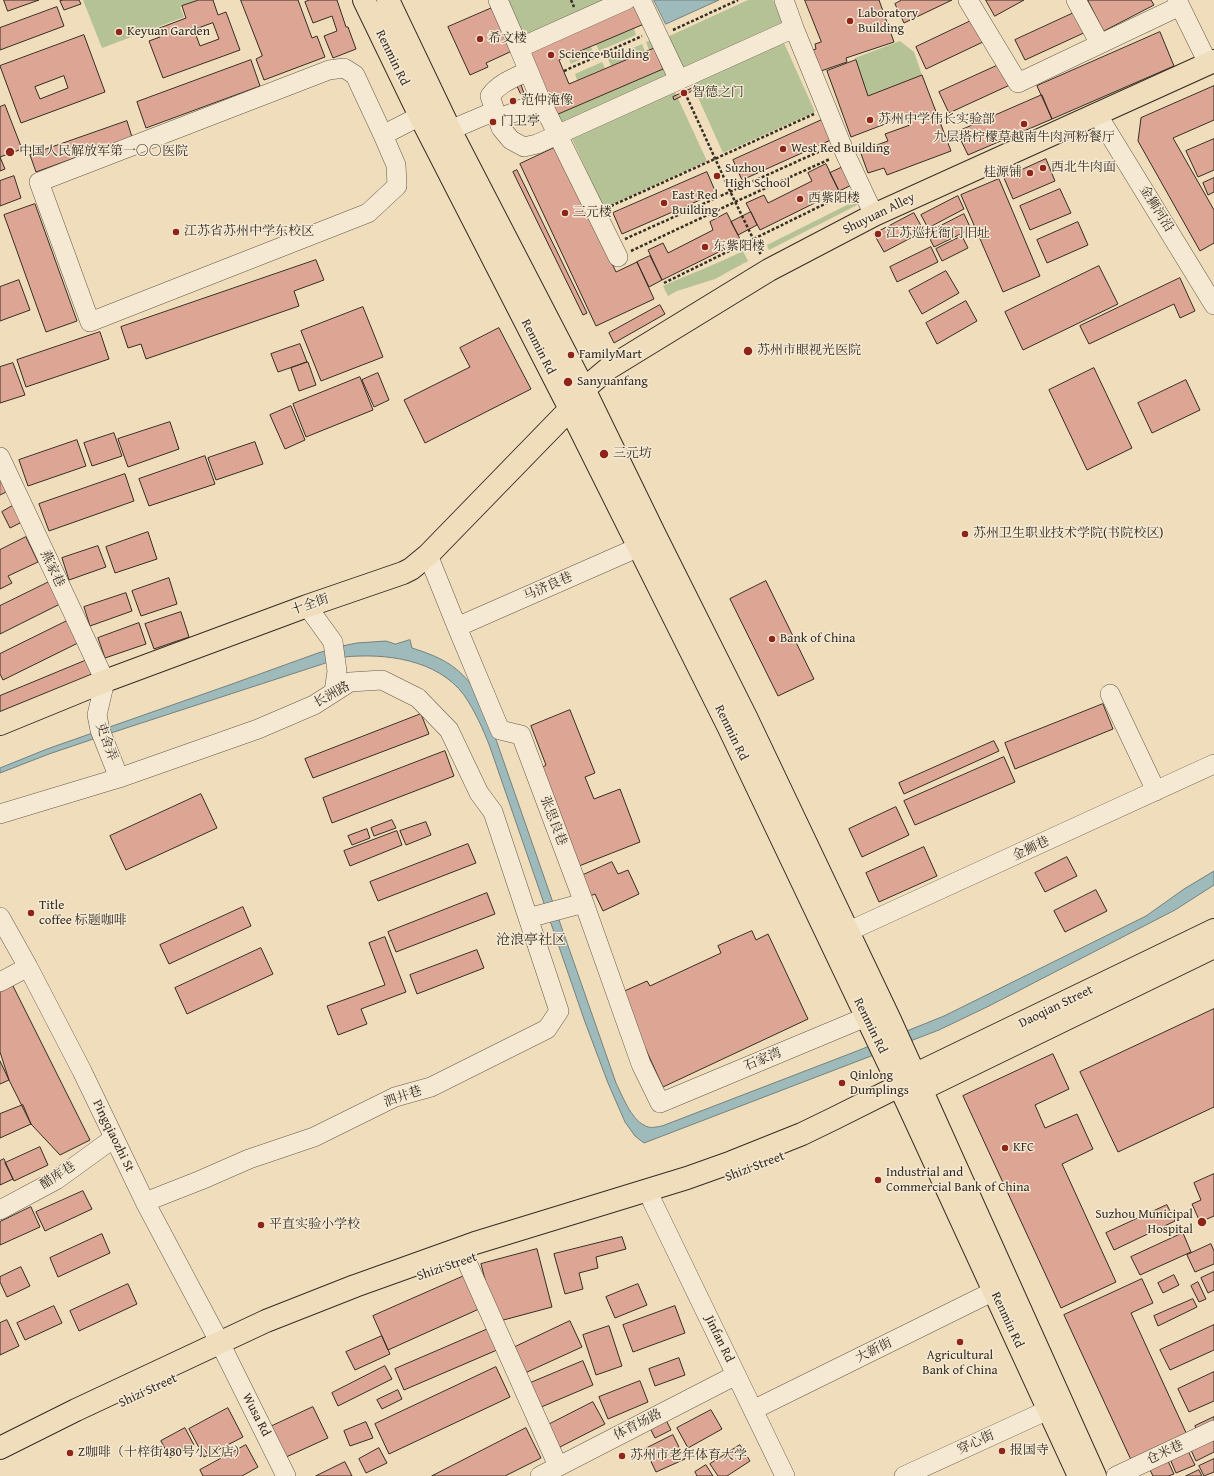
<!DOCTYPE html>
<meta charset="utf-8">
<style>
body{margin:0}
canvas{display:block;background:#f0ddbc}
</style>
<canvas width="1214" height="1476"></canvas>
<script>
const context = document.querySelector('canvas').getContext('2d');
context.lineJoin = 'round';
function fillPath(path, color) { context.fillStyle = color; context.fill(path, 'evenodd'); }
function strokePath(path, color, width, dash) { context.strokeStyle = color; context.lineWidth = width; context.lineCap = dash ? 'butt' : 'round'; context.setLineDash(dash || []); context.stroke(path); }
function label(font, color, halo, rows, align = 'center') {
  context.font = font + ' "Gentium Book Plus","Noto Serif SC",serif'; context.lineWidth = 3; context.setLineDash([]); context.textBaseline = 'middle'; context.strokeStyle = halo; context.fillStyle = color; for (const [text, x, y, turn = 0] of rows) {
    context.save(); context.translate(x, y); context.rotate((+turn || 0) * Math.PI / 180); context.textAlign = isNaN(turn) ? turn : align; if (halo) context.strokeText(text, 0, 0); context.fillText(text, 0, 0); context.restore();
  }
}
fillPath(new Path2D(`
 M83,0H197L180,7L184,17L102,48Z
 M506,0H606L523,36Z
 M748,0H773L783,22L680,69L665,38Z
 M634,29L636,35L599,51L596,44Z
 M653,39L669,74L560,123L557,115L663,69L654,48L649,50L646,42Z
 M900,41L914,52L922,75L868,96L855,58Z
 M784,43L815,112L723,153L692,84Z
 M642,44L645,51L611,66L608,59Z
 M591,47L594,53L571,64L568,57Z
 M602,62L605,68L577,80L575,74Z
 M675,92L707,161L604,208L572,139Z
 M861,198L863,202L769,250L767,245Z
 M743,251L748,261L715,279L677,291L668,296L663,286C690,274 717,264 743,251Z`), '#b4c295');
const water = new Path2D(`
 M654,0H719L666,24Z
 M410,640L412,648C440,657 458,665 475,690C483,701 488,718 493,731L616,1083C622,1095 631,1119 644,1125C649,1129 656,1127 662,1126L857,1051L944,1016L1146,916L1184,889L1214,871V885L1175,910L989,1006L939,1030L644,1143L635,1136L625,1122L608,1083L585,1022L490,747C483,729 475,711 464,695C437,659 385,653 344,657L117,731L49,754L0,773V768L47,749L232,684L318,653L342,646L357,643L386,641L395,644Z`);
fillPath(water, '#9ebaba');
strokePath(water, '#74827e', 1);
const building = new Path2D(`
 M4,0H39L8,11Z
 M64,0H79L81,4L64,10L60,1Z
 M199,0H213L218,15L226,12L240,50L163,78L149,41L160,37L157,29L186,18L182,6ZM213,23L219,39L200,46L194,30Z
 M241,0H298L312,38L317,36L325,57L264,80L256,59L262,56Z
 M310,0H337L346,27H348L356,49L333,58L324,36L337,31L332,16L313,23L305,2Z
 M805,0H879L894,42L846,58L847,62L821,71L813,50L816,49L815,44L821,42Z
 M902,0H952L904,23L895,4Z
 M986,0H1024L995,16Z
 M1088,0H1151L1154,5L1104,31Z
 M635,3L644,24L559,60L569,84L654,48L663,69L556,115L528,49Z
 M57,7L64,26L0,50V28Z
 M492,8L512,51L486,63L488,67L470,75L448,27Z
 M1078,11L1088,31L1025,60L1015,40Z
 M975,19L985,41L926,69L916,47Z
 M1160,32L1174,66L1052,119L1037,86Z
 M84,35L105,92L21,123L0,66ZM64,76L68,88L40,99L35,87Z
 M251,60L260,86L146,128L137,102Z
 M856,60L868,96L922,75L951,151L887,175L884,168L868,173L860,151L888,141L885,134L910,125L906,116L851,137L827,71Z
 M1003,63L1012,84L949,113L939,92Z
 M520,82L525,96L522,97L516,84Z
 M1214,86V120L1173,138L1214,210V243L1200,251L1138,141L1141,118Z
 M695,87L696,89L674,100L673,97Z
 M1042,95L1052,119L968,155L957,132Z
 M5,105L22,149L0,157L5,169L0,171V107Z
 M824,119L833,139L742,180L733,160Z
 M127,121L132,137L36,172L30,155Z
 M1214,139V170L1198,177L1186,151Z
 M556,147L616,272L637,262L654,299L596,326L520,164Z
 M1046,159L1055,181L1013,199L1004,178Z
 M826,164L839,191L760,230L746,203L764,195L768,203L812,181L808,173Z
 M845,166L854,184L839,191L830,173Z
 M517,170L587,313L583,315L513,172Z
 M707,172L716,193L622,234L613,213Z
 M14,176L21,198L0,206V181Z
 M1214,178V192L1208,195L1203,183Z
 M999,179L1040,276L1003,292L961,195Z
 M1060,189L1071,213L1030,230L1020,206Z
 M958,196L964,209L928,228L921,215Z
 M35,204L77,321L46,332L4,215Z
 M751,212L757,225L738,235L731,222Z
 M727,213L741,241L662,280L648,250L663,243L668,253L713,230L710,222Z
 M914,213L924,231L884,252L874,234Z
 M964,214L971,229L934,247L927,233Z
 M1078,222L1088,245L1047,263L1037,240Z
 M962,236L968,248L942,261L936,249Z
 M931,247L938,262L897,282L890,267Z
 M650,256L662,280L649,287L637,262Z
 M316,260L324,280L294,291L299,306L146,359L141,344L128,348L121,327Z
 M1099,266L1118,304L1023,350L1005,312Z
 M946,271L959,293L922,314L909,291Z
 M1180,278L1195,311L1180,318L1174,304L1089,344L1080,326Z
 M19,280L30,310L0,321V287Z
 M966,301L977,321L937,344L926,323Z
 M660,305L665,314L614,343L609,333Z
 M363,307L383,357L321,381L301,331Z
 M499,328L531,389L425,443L404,400L470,367L460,348Z
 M100,332L109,359L26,387L17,360Z
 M300,344L307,362L278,372L271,354Z
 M307,362H308L316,385L299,391L291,368Z
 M13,363L25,395L0,403V367Z
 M1094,368L1132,448L1087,470L1049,390Z
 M378,373L389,400L374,407L362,380Z
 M360,377L373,410L306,437L293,404Z
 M1186,380L1200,410L1152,433L1138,403Z
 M291,406L305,440L285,449L270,415Z
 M170,422L179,449L128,467L118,439Z
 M114,433L122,456L92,466L84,443Z
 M77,440L86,466L28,486L19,460Z
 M255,442L263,464L216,480L208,458Z
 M205,456L215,484L149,506L139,479Z
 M125,474L134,501L49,531L39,504Z
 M0,478L6,492L0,495Z
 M14,505L22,522L10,528L2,512Z
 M148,532L157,559L115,573L106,547Z
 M26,537L38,562L8,576L12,583L0,589V550Z
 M98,546L106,567L69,580L62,558Z
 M169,578L177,604L141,616L132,591Z
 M766,581L814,679L778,696L730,599Z
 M49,582L60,604L0,634V606Z
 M126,593L132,611L90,626L84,607Z
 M181,612L189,637L154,649L145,624Z
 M69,620L80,642L3,680L0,674V654Z
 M139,623L146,644L105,658L98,638Z
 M87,660L94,674L0,713V696Z
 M1103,704L1113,729L1015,769L1005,743Z
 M570,710L595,773L585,777L594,799L620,789L640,842L579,866L541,768L546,765L531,726Z
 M421,714L429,734L313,778L305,759Z
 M994,741L999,751L904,794L899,783Z
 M445,751L454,776L332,823L323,798Z
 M1004,757L1015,782L915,825L904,801Z
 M201,794L217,828L126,870L110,836Z
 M896,807L909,835L862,857L849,829Z
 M392,820L396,828L374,836L371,828Z
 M426,822L431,835L406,845L400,831Z
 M367,829L370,838L352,845L348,836Z
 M397,831L402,845L350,866L344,851Z
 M468,844L476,863L378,901L370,882Z
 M924,847L937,876L879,902L866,873Z
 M1067,857L1077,876L1045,892L1035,873Z
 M612,862L618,874L628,870L639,894L603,911L595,894L590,896L581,876Z
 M1096,890L1107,911L1065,932L1054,911Z
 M487,893L495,914L396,952L388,932Z
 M243,907L251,926L169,964L160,945Z
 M752,931L756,940L768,934L808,1019L663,1087L620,993L647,981L650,986L721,953L718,946Z
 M385,937L406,992L361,1009L367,1024L338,1035L327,1006L385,985L369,943Z
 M261,948L273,974L187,1014L175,988Z
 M477,950L484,968L417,994L410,975Z
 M12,984L90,1140L60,1155L31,1124L9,1080L0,1052V990Z
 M1214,1009V1107L1118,1152L1080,1072Z
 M1053,1054L1069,1089L1035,1105L1045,1128L1077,1114L1093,1149L1062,1164L1116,1282L1061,1308L963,1096Z
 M0,1061L9,1080L0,1084Z
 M23,1105L31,1124L0,1138V1114Z
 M40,1147L48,1165L14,1181L5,1163Z
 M4,1159L13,1179L0,1185V1161Z
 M1214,1174V1216L1200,1222L1192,1204L1201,1200L1194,1183Z
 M83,1191L92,1209L45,1231L36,1212Z
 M1167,1205L1175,1221L1114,1250L1106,1233Z
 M31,1207L40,1227L0,1245V1222Z
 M1183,1233L1191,1252L1140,1275L1131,1257Z
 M102,1234L110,1253L58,1277L50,1258Z
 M622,1237L626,1249L596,1257L598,1268L579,1273L583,1289L565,1294L554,1254Z
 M1211,1244L1214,1251V1264L1195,1272L1187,1255Z
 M537,1249L552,1307L496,1322L481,1264Z
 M21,1267L30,1286L7,1297L0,1282V1277Z
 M1214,1272V1290L1208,1293L1201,1278Z
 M1174,1275L1179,1285L1163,1293L1158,1283Z
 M464,1276L479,1309L388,1350L373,1316Z
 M1142,1279L1153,1303L1131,1313L1188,1437L1132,1462L1064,1315Z
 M1198,1282L1206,1299L1199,1302L1191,1286Z
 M128,1284L137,1304L79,1331L70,1311Z
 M638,1284L647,1305L615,1318L606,1297Z
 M1193,1299L1197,1307L1158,1326L1154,1316Z
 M54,1306L62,1323L25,1340L17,1323Z
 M675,1306L685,1333L633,1352L623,1325Z
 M7,1320L19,1346L0,1355V1323Z
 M570,1321L582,1347L525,1373L513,1348Z
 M1214,1325V1350L1170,1370L1160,1350Z
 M609,1326L622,1366L596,1375L583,1335Z
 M488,1329L497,1350L404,1390L395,1369Z
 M382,1336L390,1354L355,1370L346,1352Z
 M679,1358L685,1375L655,1386L649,1369Z
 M583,1361L593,1385L539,1408L528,1384Z
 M385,1366L392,1379L338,1406L332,1393Z
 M496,1367L510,1397L389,1454L375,1424Z
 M1214,1372V1401L1189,1412L1178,1389Z
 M640,1381L648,1402L608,1419L599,1397Z
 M398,1390L402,1399L382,1409L377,1400Z
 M593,1402L605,1424L558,1448L546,1426Z
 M313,1407L328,1438L284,1458L270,1427Z
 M228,1408L243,1437L204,1457L189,1429Z
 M711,1410L722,1429L688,1448L677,1428Z
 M1214,1417V1425L1197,1432L1195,1426Z
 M666,1420L671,1430L655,1438L650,1428Z
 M366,1422L373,1438L350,1446L344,1431Z
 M185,1428L194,1445L170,1458L161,1441Z
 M526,1428L541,1458L505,1476H432Z
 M673,1435L685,1459L656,1472L645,1449Z
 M1214,1437V1452L1196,1461L1190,1448Z
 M246,1445L258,1467L242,1476H203L200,1470Z
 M740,1445L750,1461L727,1476H718L710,1464Z
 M379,1448L387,1463L366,1473L359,1459Z
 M1188,1451L1195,1465L1176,1473L1170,1459Z
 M1214,1459V1472L1204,1476L1199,1466Z
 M1168,1461L1174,1474L1168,1476H1153L1150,1470Z
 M345,1462L352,1476H316Z
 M706,1465L713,1476H697L695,1472Z
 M1199,1470L1202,1476H1186Z`);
fillPath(building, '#dda594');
strokePath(building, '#362e24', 1);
const minor = new Path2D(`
 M498,0L519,48L626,0
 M641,0L679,80
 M784,0L794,28
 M968,0L1018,83L1180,6
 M1076,0L1100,44
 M1177,0L1208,63
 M519,48L541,101L618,257
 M344,68L355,75L383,135L396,165L397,186L368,213L90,322L39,182L329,70Z
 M495,111L490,96C499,83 514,78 528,71
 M1097,114L1214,305
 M498,119L541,101
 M450,130L495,111L501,128L511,140L524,147L537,144L794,28L845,153L874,215
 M383,135L420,116
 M0,457L105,681L97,715L100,730L119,778
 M428,555L457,627L500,730L521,735L584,903L641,1064L660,1103L866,1017
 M307,606L333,642L337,671L334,692
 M457,627L639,547
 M1110,694L1156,791
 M0,814L119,778L258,729L314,705L350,682L382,680L418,698L449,730L479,793L493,812L559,1011L547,1029L431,1087L395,1097L314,1137L249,1159L201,1180L145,1202
 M0,917L28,967L82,1071L145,1202L220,1343L286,1476
 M528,918L584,903
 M847,932L1214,764
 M0,982L28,967
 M648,1190L653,1203L785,1476
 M0,1210L56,1180L114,1138
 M466,1260L558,1466
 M753,1410L994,1291
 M540,1476L736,1375
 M904,1476L1048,1410
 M1116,1476L1214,1430`);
const major = new Path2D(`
 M364,0L420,116L570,409L728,726L906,1100L1079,1476
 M388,0L450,130L584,389L655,535L746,717L890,1020L1095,1476
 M0,724L105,681L307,606L403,573L411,569L428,555L570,409L584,389L609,368L769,270L874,215L1214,61
 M909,1098L920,1090L1214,947
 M0,1448L76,1410L266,1321L355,1286L475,1243L687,1178L732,1162L802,1134L835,1118L899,1086L914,1075L1214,930`);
strokePath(minor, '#645a4a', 20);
strokePath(major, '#362e24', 24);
strokePath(new Path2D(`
 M571,0L574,7
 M673,30L738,0
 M564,71L642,36
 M685,93L730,191L761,255
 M611,206L814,114
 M625,239L827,148
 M631,251L735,202L830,159
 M664,283L847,193`), '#362e24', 2.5, [3, 2]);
strokePath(minor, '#f5e9d3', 19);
strokePath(major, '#f0ddbc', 22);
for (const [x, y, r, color] of [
 [850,21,4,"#8f2418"],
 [119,32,4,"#8f2418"],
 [480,39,4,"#8f2418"],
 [551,55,4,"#8f2418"],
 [684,93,4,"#8f2418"],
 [513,101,4,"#8f2418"],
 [870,120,4,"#8f2418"],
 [493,122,4,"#8f2418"],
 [1024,124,4,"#8f2418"],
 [783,149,4,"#8f2418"],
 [10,152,5,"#8f2418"],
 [1043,168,4,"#8f2418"],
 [1030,173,4,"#8f2418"],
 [717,176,4,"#8f2418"],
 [800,199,4,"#8f2418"],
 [664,203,4,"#8f2418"],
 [565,213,4,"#8f2418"],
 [176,232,4,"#8f2418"],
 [878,234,4,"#8f2418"],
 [705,247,4,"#8f2418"],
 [748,351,5,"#8f2418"],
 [571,355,4,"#8f2418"],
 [568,382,5,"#8f2418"],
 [604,454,5,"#8f2418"],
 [965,534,4,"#8f2418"],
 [772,639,4,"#8f2418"],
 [31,913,4,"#8f2418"],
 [842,1083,4,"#8f2418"],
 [1005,1148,4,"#8f2418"],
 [878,1180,4,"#8f2418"],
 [1202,1222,5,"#8f2418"],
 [261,1225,4,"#8f2418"],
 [960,1342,4,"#8f2418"],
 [1002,1451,4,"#8f2418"],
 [70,1453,4,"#8f2418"],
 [622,1456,4,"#8f2418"]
]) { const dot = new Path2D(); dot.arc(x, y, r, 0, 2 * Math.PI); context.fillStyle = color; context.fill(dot); strokePath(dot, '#f5e9d3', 1.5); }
label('13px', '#362e24', '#f5e9d3', [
 ["Laboratory",858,14],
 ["Building",858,29],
 ["Keyuan Garden",127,32],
 ["希文楼",488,39],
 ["Science Building",559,55],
 ["智德之门",692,93],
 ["范仲淹像",521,101],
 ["苏州中学伟长实验部",878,120],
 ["门卫亭",501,122],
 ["九层塔柠檬草越南牛肉河粉餐厅",1024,138,"center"],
 ["West Red Building",791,149],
 ["中国人民解放军第一〇〇医院",19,152],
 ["西北牛肉面",1051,168],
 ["Suzhou",725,169],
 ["High School",725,184],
 ["桂源铺",1022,173,"right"],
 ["East Red",672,196],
 ["Building",672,211],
 ["西紫阳楼",808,199],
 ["三元楼",573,213],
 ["江苏省苏州中学东校区",184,232],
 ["江苏巡抚衙门旧址",886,234],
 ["东紫阳楼",713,247],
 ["苏州市眼视光医院",757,351],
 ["FamilyMart",579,355],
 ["Sanyuanfang",577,382],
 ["三元坊",613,454],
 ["苏州卫生职业技术学院(书院校区)",973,534],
 ["Bank of China",780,639],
 ["Title",39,906],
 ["coffee 标题咖啡",39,921],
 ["Qinlong",850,1076],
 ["Dumplings",850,1091],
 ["KFC",1013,1148],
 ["Industrial and",886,1173],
 ["Commercial Bank of China",886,1188],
 ["Suzhou Municipal",1193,1215,"right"],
 ["Hospital",1193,1230,"right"],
 ["平直实验小学校",269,1225],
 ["Agricultural",960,1356,"center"],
 ["Bank of China",960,1371,"center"],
 ["报国寺",1010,1451],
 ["Z咖啡（十梓街480号小区店）",78,1453],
 ["苏州市老年体育大学",630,1456]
], 'left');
label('13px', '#362e24', '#f5e9d3', [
 ["Renmin Rd",392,58,64],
 ["金狮河沿",1156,209,58],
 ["Shuyuan Alley",879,214,-26],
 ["Renmin Rd",538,347,63],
 ["燕家巷",52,569,65],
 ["马济良巷",548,587,-24],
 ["十全街",310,605,-19],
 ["长洲路",332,695,-29],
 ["Renmin Rd",731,733,64],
 ["吏舍弄",106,742,70],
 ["张思良巷",553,821,69],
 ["金狮巷",1031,849,-25],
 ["Daoqian Street",1056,1007,-26],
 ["Renmin Rd",870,1026,64],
 ["石家湾",763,1060,-23],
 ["泗井巷",403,1097,-19],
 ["Pingqiaozhi St",113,1136,64],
 ["Shizi Street",755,1167,-21],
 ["醋库巷",58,1176,-33],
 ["Shizi Street",447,1267,-19],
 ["Renmin Rd",1007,1320,65],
 ["Jinfan Rd",719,1339,64],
 ["大新街",874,1351,-26],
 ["Shizi Street",148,1391,-25],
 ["Wusa Rd",256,1415,63],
 ["体育场路",638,1425,-27],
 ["穿心街",976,1443,-25],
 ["仓米巷",1165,1453,-25]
]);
label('14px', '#362e24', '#f5e9d3', [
 ["沧浪亭社区",531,940]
]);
</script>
